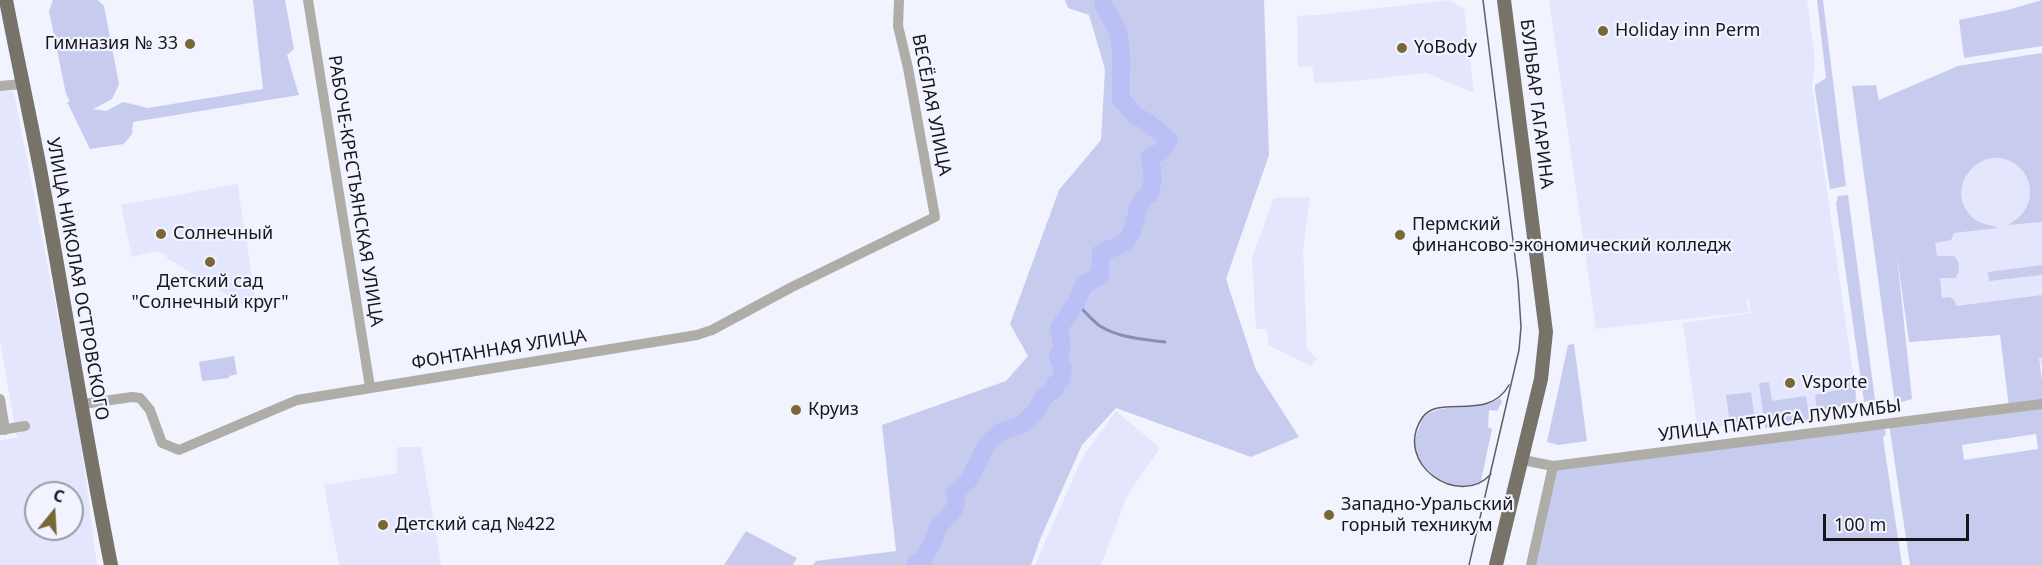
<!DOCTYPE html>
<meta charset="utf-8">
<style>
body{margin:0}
#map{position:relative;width:2042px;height:565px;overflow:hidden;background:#f1f3ff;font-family:"Noto Sans",sans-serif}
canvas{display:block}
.north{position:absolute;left:24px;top:481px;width:60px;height:60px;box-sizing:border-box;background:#f1f3ff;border:2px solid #999ba4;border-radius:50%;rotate:18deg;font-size:16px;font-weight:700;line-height:24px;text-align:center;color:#16161b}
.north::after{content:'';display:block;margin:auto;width:21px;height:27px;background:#7a6736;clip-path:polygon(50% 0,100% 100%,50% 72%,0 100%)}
.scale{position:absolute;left:1823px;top:514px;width:146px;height:27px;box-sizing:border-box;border:3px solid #16161b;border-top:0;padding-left:8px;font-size:18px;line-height:21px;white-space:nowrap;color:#16161b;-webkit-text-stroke:4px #f1f3ff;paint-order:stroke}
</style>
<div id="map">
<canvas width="2042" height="565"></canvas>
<div class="north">С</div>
<div class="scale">100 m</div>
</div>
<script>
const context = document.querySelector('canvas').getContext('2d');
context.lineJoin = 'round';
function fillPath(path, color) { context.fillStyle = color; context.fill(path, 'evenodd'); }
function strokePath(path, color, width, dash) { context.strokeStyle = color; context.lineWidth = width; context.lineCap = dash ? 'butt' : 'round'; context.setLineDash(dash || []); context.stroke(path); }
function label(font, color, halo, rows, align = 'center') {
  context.font = font + ' "Noto Sans",sans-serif'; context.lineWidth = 4.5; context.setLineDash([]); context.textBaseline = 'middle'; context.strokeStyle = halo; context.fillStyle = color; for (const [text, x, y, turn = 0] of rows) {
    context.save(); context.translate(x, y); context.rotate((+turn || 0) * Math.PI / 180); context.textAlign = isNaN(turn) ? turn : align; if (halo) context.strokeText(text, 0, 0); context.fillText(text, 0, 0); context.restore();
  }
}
fillPath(new Path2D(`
 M1449,0L1464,9L1474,93L1427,73L1342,82L1315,83L1312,66L1298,67L1297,16L1318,15Z
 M1549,0H1807L1815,60L1812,86L1857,402L1806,416L1714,427L1698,432L1683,323L1751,313L1749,299L1769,296L1746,299L1749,312L1596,329Z
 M2042,53V364L2005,369L2000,335L1909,342L1958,66Z
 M4,89L14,93L79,427L97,565H0V440L17,438L0,341V90ZM36,493H72V529H36Z
 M238,184L240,202L258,314L167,258L165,254L158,251L132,257L121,205Z
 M1310,197L1303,250L1307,349L1317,359L1311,366L1268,345L1267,329H1256L1252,258L1274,198Z
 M1116,411L1160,448L1128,494L1101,565H1035L1083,456Z
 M397,447H421L441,565H339L324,485L397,473Z`), '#e3e6fc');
fillPath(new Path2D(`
 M53,0H98L104,6L119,84L112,99L93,109L106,111L123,102L148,108L263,89L253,0H285L294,49L287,55L299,95L133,122L132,134L124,144L90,149L67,102H70L66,94L49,11Z
 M1065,0H1264L1269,155L1226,279L1256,370L1299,437L1251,457L1116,408L1082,445L1041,537L1031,565H813L816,561L896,551L882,425L1006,381L1028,356L1010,324L1059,190L1101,140L1105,69L1089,15L1068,8Z
 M1817,0H1823L1846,186L1830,189L1815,90V85L1826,78Z
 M2042,0V46L1964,58L1959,20L2008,10Z
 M2042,53V222L2008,225C2021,217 2030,208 2030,192C2030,182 2026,173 2019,167C1985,137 1940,187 1973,218C1981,225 1991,224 1998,228L1954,233L1951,240L1935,243L1937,256H1954C1960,261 1961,272 1955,278H1940L1942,298L1950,297L1955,301L1956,306L2042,295V358H2039L2042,381V565H1910L1889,424L2009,407L2000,335L1909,342L1897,256L1912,399L1895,404L1852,86L1876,85L1879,100L1958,66ZM2036,434L2038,449L1964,460L1962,445Z
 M1848,195L1875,400L1864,402L1836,203L1838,196Z
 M2042,265V275L1989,281L1988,272Z
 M1574,344L1587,441L1558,445L1547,442L1568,345Z
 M234,356L237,374L229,376V378L202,381L199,362Z
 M1855,381L1856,402L1817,413L1815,395L1847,388L1846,383Z
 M1769,382L1772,401L1806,396L1810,421L1765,428L1759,383Z
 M1751,392L1755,420L1730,423L1726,395Z
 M1500,398L1502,402L1497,411L1489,410L1488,427L1492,429L1481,481C1461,497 1419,473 1415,449C1413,438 1420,428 1423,417C1445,400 1476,414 1500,398Z
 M1884,425L1886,434L1883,438L1902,565H1531L1553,466Z
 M746,531L797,558L793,565H724Z`), '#c7ccef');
strokePath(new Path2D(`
 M1076,303C1084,310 1091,320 1100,326C1119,338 1143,339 1165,342`), '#898db4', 3);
strokePath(new Path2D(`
 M915,565L916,563H922C928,547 935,544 938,526C949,516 959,509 955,493L969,480L987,444L1000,432L1021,425L1035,412L1044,397L1054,390L1056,383L1061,379L1063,369L1058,356L1062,347L1059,328L1076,303L1084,285L1100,275L1101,253C1109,248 1121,247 1127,240C1139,226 1132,203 1150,194L1153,179L1150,157L1162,151L1169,140L1146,121L1136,116L1121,99C1120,77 1124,51 1117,30C1114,19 1103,12 1103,0`), '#bac0f6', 18);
strokePath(new Path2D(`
 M308,0L370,387
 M0,86L22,84
 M0,399L5,430
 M83,404L132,397L140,398L150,410L162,443L179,450L297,400L697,335L712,330L790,288L935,217L908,68L898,26L899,0
 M0,430L25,426
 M1523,460L1553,466L2042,404
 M1531,565L1553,466`), '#afada7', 10);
strokePath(new Path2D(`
 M6,0C17,58 30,116 41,174C65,304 85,435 111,565
 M1496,565L1541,379L1546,332L1504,0`), '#777368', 14);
strokePath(new Path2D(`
 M1491,474C1460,509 1392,464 1422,418C1439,393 1488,423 1509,385
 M1469,565L1519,350L1521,327L1518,281L1483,0`), '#5e5f66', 1.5);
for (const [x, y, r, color] of [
 [1603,31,6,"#7a6736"],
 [190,44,6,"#7a6736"],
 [1402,48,6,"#7a6736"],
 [161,234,6,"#7a6736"],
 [1400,235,6,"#7a6736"],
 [210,262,6,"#7a6736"],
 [1790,383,6,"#7a6736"],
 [796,410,6,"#7a6736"],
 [1329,515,6,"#7a6736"],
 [383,525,6,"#7a6736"]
]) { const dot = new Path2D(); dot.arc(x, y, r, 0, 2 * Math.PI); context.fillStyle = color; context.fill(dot); strokePath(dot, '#f1f3ff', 2); }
label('18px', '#16161b', '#f1f3ff', [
 ["Holiday inn Perm",1615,31],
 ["Гимназия № 33",178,44,"right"],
 ["YoBody",1414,48],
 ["Пермский",1412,225],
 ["финансово-экономический колледж",1412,246],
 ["Солнечный",173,234],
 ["Детский сад",210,282,"center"],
 ["\"Солнечный круг\"",210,303,"center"],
 ["Vsporte",1802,383],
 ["Круиз",808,410],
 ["Западно-Уральский",1341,505],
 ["горный техникум",1341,526],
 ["Детский сад №422",395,525]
], 'left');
label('18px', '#16161b', '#f1f3ff', [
 ["БУЛЬВАР ГАГАРИНА",1536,104,83],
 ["ВЕСЁЛАЯ УЛИЦА",931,105,79],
 ["РАБОЧЕ-КРЕСТЬЯНСКАЯ УЛИЦА",355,191,81],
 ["УЛИЦА НИКОЛАЯ ОСТРОВСКОГО",77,279,80],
 ["ФОНТАННАЯ УЛИЦА",499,350,-9],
 ["УЛИЦА ПАТРИСА ЛУМУМБЫ",1780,421,-7]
]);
</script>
